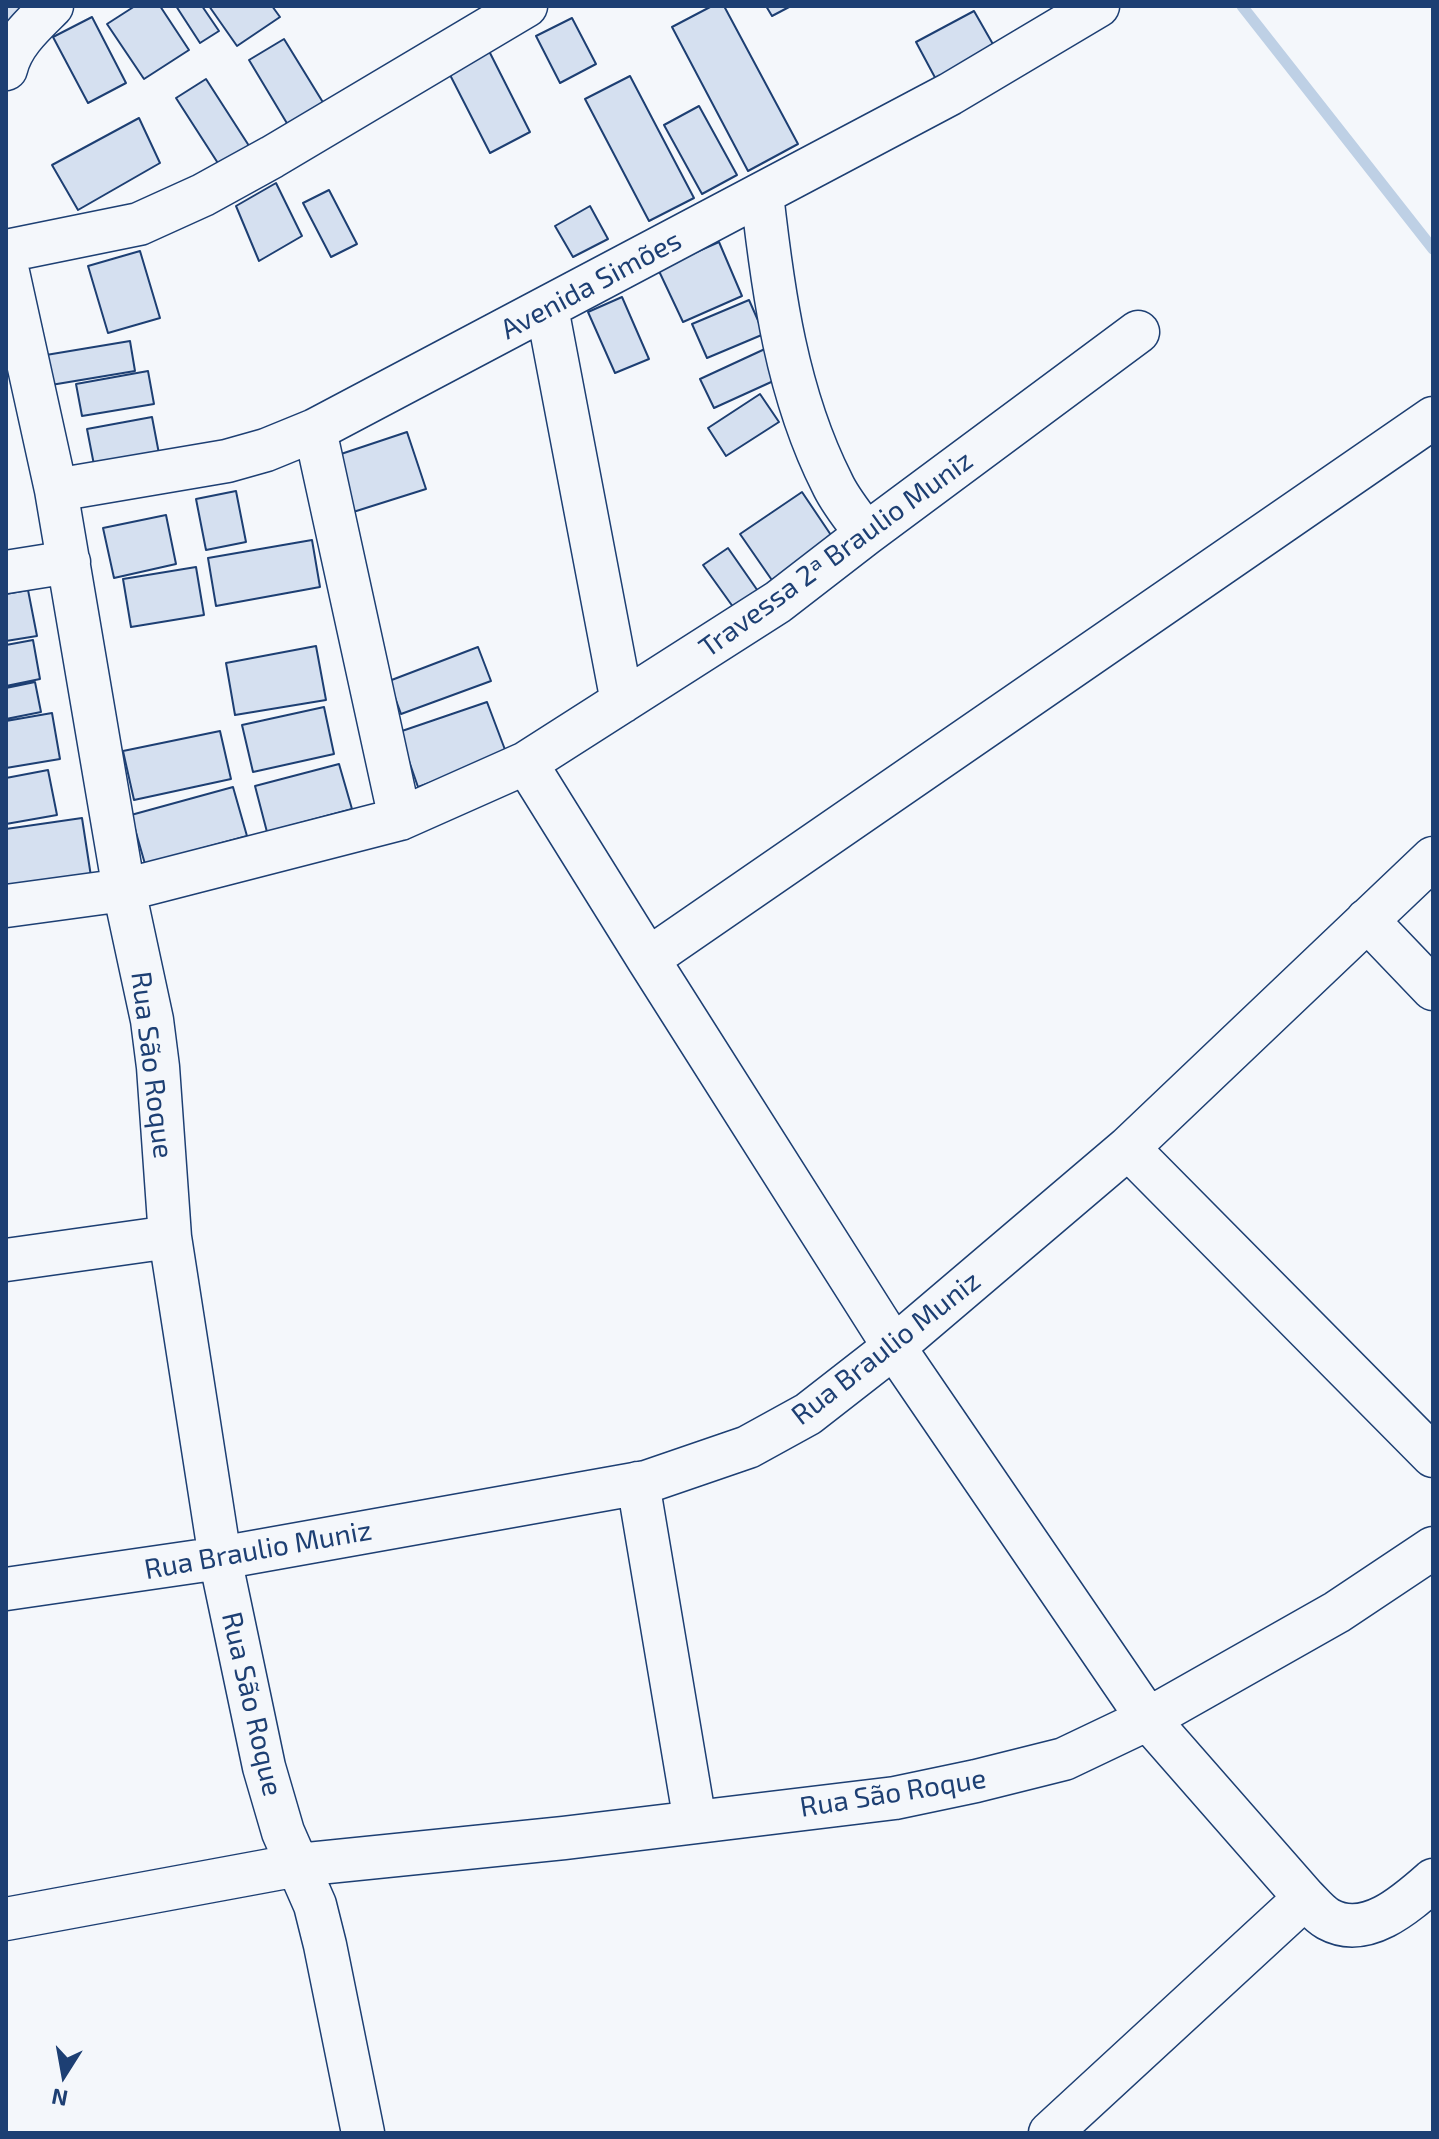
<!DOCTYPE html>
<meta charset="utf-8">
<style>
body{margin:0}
#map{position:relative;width:1439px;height:2139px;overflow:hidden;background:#f4f7fb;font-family:"Exo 2",sans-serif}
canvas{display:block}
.frame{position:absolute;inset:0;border:8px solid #1d3f73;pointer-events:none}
.north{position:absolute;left:24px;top:2035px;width:80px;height:80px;-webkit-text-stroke:6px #f4f7fb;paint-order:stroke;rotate:191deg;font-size:22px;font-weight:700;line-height:32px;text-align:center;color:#1d3f73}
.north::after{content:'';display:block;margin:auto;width:28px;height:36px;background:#1d3f73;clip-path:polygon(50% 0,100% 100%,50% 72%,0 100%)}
</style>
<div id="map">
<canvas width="1439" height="2139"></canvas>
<div class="frame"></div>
<div class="north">N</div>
</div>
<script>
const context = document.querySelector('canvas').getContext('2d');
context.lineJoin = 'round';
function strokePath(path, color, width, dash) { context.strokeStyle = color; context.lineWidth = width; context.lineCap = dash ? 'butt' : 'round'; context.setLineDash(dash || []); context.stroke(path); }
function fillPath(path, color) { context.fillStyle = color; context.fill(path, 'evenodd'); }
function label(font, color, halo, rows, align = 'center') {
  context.font = font + ' "Exo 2",sans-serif'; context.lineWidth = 6; context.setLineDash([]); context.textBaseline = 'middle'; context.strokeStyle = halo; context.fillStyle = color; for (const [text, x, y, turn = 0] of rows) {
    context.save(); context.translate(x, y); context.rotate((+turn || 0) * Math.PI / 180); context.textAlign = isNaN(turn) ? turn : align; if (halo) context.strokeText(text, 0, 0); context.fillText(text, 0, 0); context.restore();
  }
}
strokePath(new Path2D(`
 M1242,6L1433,249`), '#bed0e5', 11);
const building = new Path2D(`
 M6,6H22L7,26L6,22Z
 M135,6H160L189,50L144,79L107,24Z
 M176,6H202L219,31L200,43Z
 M209,6H272L280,17L237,46Z
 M712,6H724L798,144L748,171L672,27Z
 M766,6H791L772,16Z
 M974,11L998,53L939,85L916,42Z
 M92,17L126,83L88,103L53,37Z
 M572,18L596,64L560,83L536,36Z
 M284,39L324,104L288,125L249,60Z
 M489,51L530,132L490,153L448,71Z
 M630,76L694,198L649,221L585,99Z
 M206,79L253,152L223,171L176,98Z
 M699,106L737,175L702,194L664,125Z
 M139,118L160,163L78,210L52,165Z
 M276,183L302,236L259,261L236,206Z
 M329,190L357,244L331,257L303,203Z
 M590,206L608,239L573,257L555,226Z
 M719,242L742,296L683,322L658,269Z
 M140,251L160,318L108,333L88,266Z
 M622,297L649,359L615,373L588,312Z
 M749,300L764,334L707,358L692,324Z
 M130,341L135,371L51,385L46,355Z
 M767,348L780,378L714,408L700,379Z
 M148,371L154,404L82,416L76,384Z
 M760,394L779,422L726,456L708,428Z
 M152,417L160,459L95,470L87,429Z
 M407,432L426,489L350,513L332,457Z
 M236,491L246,542L206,550L196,499Z
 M802,492L837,544L776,586L740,534Z
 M166,515L176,564L114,578L103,528Z
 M312,540L320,587L216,606L208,558Z
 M728,548L760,594L736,611L703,565Z
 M196,567L204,615L131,627L123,579Z
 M28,590L37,636L6,641V594Z
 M33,640L40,679L6,686V645Z
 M316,646L326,700L235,715L226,663Z
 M478,647L491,681L401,714L389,681Z
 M35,682L41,712L6,719V688Z
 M487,702L507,755L418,787L399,732Z
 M324,707L334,754L253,772L242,725Z
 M52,713L60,759L6,768V721Z
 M220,731L231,779L134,800L123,751Z
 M339,764L352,809L267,832L255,786Z
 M48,770L57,815L6,824V778Z
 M233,787L247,836L145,864L131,815Z
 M82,818L92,883L6,896V829Z`);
fillPath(building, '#d5e0f0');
strokePath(building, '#1d3f73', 2);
const minor = new Path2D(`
 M6,69C12,43 34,24 52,6
 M762,194C773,293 787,394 832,483C840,501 855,518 866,534
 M6,251L139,224L203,195L272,157L526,6
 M6,263L56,490L124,890L152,1020L158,1067L170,1237L220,1558L264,1767L283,1832L315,1905L325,1945L363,2133
 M547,308L622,702
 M315,430L400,819
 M56,490L227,461L266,450L315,430L950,94L1098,6
 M6,572L69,562
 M526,763L648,959L894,1347L1148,1719L1305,1898C1312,1905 1319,1914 1328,1919C1366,1940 1406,1904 1433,1880
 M6,906L124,890L400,819L526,763L778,602L866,534L1138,332
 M1367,920L1433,989
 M648,959L1433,418
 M1128,1148L1433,1456
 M6,1260L170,1237
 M638,1483L695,1822
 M6,1589L220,1558L646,1482L748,1447L808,1414L894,1347L1128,1148L1433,858
 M6,1919L298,1865L564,1838L895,1798L976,1781L1064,1759L1148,1719L1337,1612L1433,1548
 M1050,2133L1305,1898`);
strokePath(minor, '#1d3f73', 45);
strokePath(minor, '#f4f7fb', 42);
label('28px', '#1d3f73', '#f4f7fb', [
 ["Avenida Simões",591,285,-28],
 ["Travessa 2ª Braulio Muniz",836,554,-36],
 ["Rua São Roque",152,1065,83],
 ["Rua Braulio Muniz",886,1348,-38],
 ["Rua Braulio Muniz",258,1550,-10],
 ["Rua São Roque",252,1704,77],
 ["Rua São Roque",893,1793,-9]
]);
</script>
